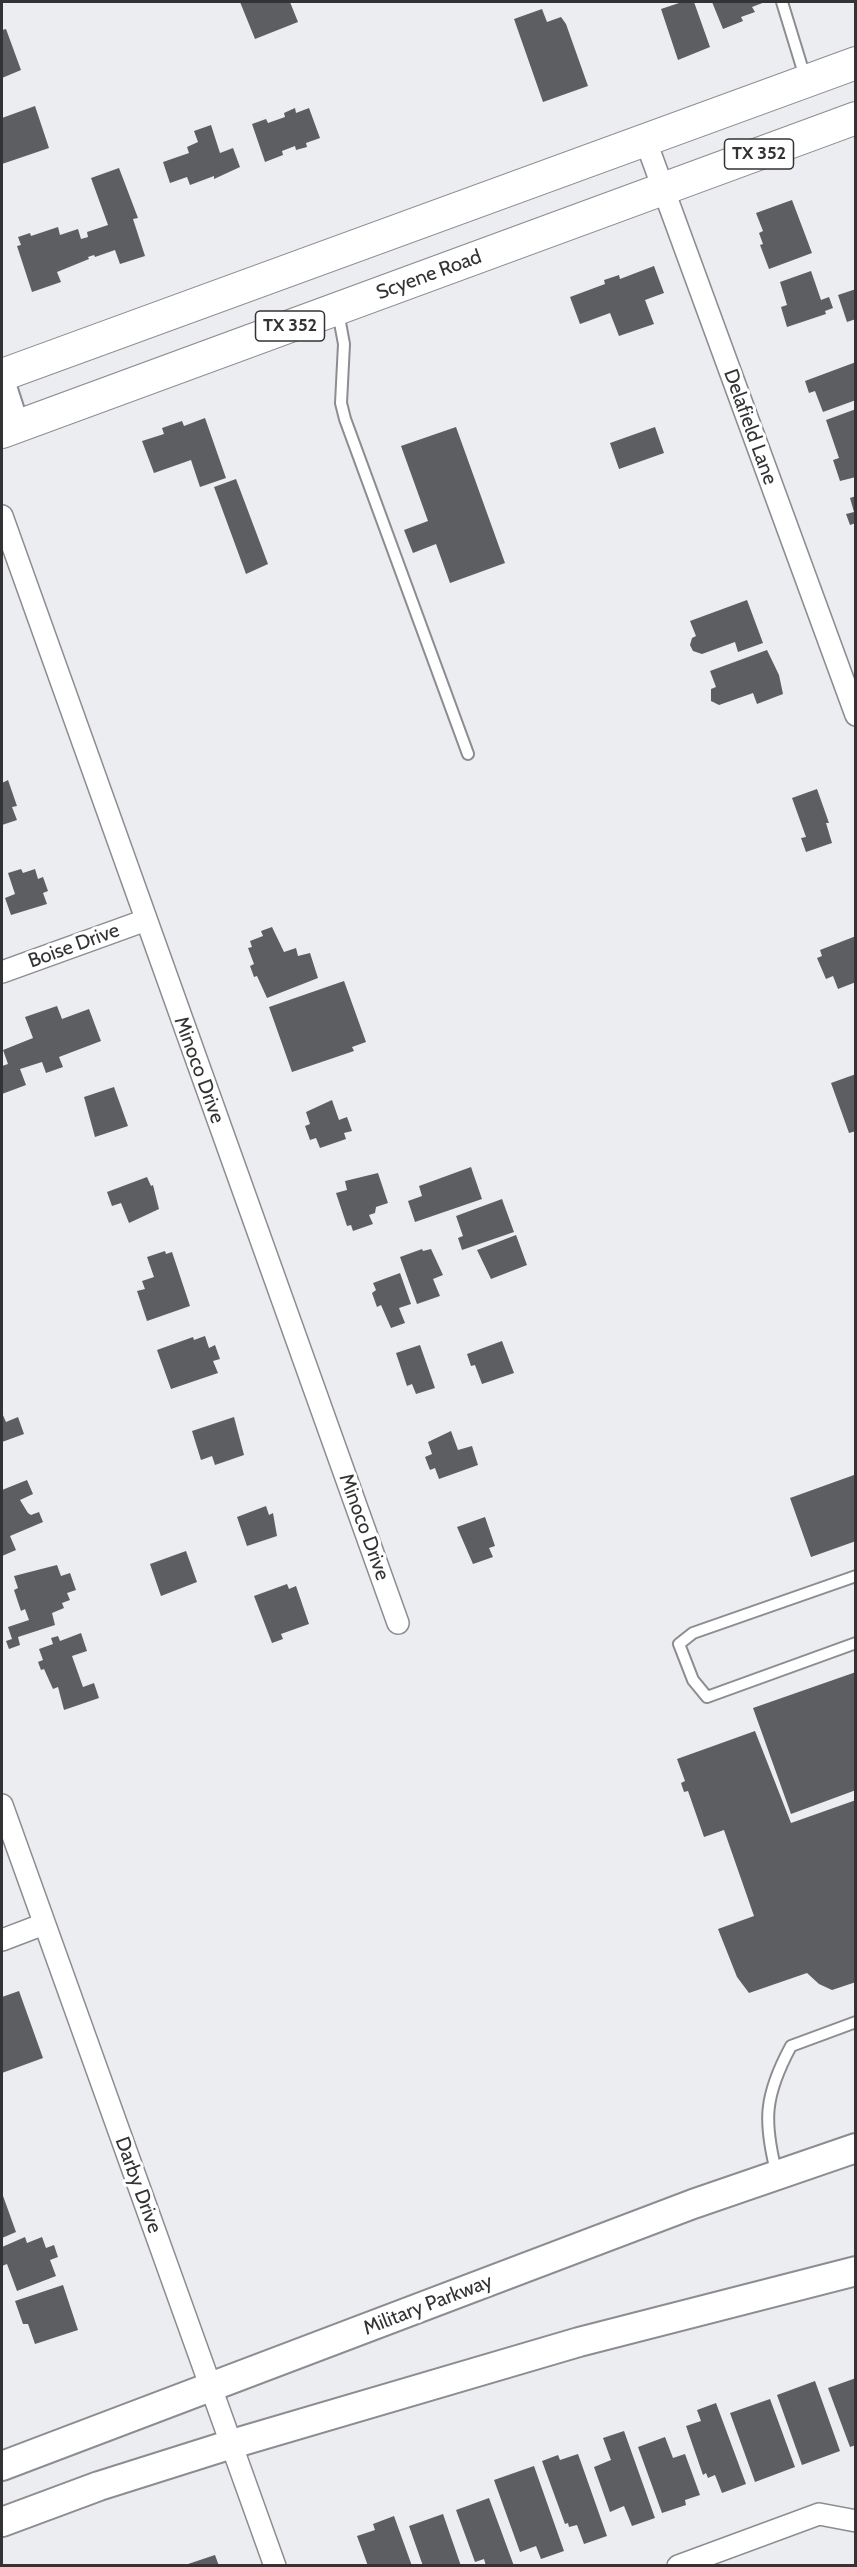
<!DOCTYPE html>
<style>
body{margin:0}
#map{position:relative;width:857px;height:2567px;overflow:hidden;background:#ecedf1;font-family:Cabin,sans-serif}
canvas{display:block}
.frame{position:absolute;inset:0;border:3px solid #333335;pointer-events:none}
</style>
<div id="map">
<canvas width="857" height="2567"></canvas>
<div class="frame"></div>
</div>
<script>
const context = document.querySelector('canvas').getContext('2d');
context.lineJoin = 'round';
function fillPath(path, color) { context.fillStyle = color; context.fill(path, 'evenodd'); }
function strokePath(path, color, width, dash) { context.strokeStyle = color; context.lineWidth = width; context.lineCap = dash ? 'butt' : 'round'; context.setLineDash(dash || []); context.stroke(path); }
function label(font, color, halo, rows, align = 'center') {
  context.font = font + ' Cabin,sans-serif'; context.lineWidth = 6; context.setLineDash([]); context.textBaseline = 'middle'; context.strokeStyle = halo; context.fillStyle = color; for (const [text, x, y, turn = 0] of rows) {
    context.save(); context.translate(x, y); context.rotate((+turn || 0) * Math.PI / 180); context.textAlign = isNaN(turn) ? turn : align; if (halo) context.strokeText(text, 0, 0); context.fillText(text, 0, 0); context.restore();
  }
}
fillPath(new Path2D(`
 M240,2H290L298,22L255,39Z
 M682,2H694L710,47L678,60L661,9Z
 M712,2H765L752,7L755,12L741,17L743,21L723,29Z
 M542,9L547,22L561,17L566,24L588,86L543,102L514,19Z
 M6,29L21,70L2,78V30Z
 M35,106L49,148L2,164V118Z
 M295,108L296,113L309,108L320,138L306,143L307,147L296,150L295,146L282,151L283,155L265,162L252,124L266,119L268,123L285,117L284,113Z
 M211,125L220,153L233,148L240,167L214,179V176L190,185L187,177L170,183L163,162L189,153L187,147L198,142L194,131Z
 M119,168L138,218L133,219L145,256L120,264L115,250L95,257L94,255L88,257L89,259L57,272L61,282L32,292L17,246L21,245L18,237L30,233L31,236L58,227L60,235L78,229L81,239L88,237L87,232L108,225L91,178Z
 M792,200L812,253L769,269L760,245L763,244L759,233L763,231L756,213Z
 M654,266L664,293L645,300L654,324L619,336L610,313L580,324L570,297L605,284L604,280L619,275L620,279Z
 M811,271L821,300L829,297L833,308L825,311L826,314L787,327L781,307L787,305L780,282Z
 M856,289V319L847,322L838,295Z
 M856,362V400L823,412L815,391L809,393L805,381Z
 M856,409V477L840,481L833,460L839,458L826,420Z
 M205,418L226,478L200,487L191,460L154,473L142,441L164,434L162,428L182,421L184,426Z
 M456,427L505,563L450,583L436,544L413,553L404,530L428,521L401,446Z
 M655,427L664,453L619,469L610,443Z
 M236,479L268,564L246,574L214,487Z
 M856,496V523L850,525L846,514L854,512L850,498Z
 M747,600L763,643L738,652L735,642L702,654L693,651L690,645L692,638L696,636L690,621Z
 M767,650L779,675L783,694L757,704L753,693L719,705L711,701V689L716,687L710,671Z
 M8,780L17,806L12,807L17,820L2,825V783Z
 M817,789L829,823H826L832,843L806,852L801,838L806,837L792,798Z
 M21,869L23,873L35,869L38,879L43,877L48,891L43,893L47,904L11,915L5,898L15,894L8,873Z
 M272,927L284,952L296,948L298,956L310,953L318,978L267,998L257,976L254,977L250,966L254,964L248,948L252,947L250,941L263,936L261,931Z
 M856,936V982L838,989L833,976L826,979L817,958L822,956L820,950Z
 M344,981L366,1042L352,1047L354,1051L292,1072L269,1007Z
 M57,1006L62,1019L89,1009L101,1041L59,1057L63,1067L46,1073L42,1062L20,1069L26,1085L2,1094V1066L8,1064L3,1050L33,1038L25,1017Z
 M856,1074V1131L849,1133L831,1083Z
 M114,1087L128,1126L95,1137L84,1097Z
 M332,1100L339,1120L347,1117L352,1131L344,1133L346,1139L320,1148L316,1138L310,1140L305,1126L310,1124L306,1112Z
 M471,1167L482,1199L415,1222L408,1201L422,1196L419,1186Z
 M378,1173L388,1203L376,1207L375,1213L369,1215L373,1224L353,1231L351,1225L347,1226L336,1193L347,1190L345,1181Z
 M147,1177L151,1186L153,1185L159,1209L129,1223L121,1203L112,1206L107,1192Z
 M502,1199L514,1232L462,1250L458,1238L463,1236L456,1216Z
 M516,1235L527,1265L491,1279L477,1250Z
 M422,1249L423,1251L431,1249L443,1275L433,1279L440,1296L417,1304L400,1257Z
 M165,1251L166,1254L172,1252L190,1306L147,1321L137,1291L145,1289L142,1281L154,1277L147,1257Z
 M400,1273L411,1304L399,1308L405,1323L391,1328L381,1305L377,1307L372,1293L376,1290L373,1283Z
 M205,1336L209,1348L215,1345L220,1359L213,1361L218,1373L171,1389L157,1350L193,1337L194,1340Z
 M502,1341L514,1373L482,1384L475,1365L471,1366L467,1354Z
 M420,1345L435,1388L416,1394L412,1384L407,1386L396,1353Z
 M2,1413L6,1422L18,1417L24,1434L2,1442Z
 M234,1417L244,1455L215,1465L212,1456L201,1460L192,1431Z
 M451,1431L458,1450L472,1446L478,1465L439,1479L435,1468L430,1470L425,1457L432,1454L428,1442Z
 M854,1475L856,1541L811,1557L790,1498Z
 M27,1480L33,1494L20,1500L28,1513L31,1515L39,1512L43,1522L10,1536L16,1550L2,1556V1490Z
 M266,1506L269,1515L273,1513L277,1536L247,1546L237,1517Z
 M485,1517L495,1546L489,1548L493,1557L473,1564L457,1527Z
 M186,1551L197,1582L161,1596L150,1564Z
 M57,1565L61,1576L70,1573L76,1590L67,1593L70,1600L62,1603L64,1608L52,1613L55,1625L18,1637L20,1645L9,1649L6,1641L12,1639L8,1627L29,1620L25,1609L21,1611L14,1590L18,1588L14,1576Z
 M287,1584L289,1589L296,1586L309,1624L281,1634L283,1639L272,1643L254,1596Z
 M81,1633L87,1651L72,1656L83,1687L94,1683L99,1698L64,1710L58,1687L53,1689L44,1669L41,1670L38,1662L43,1660L39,1649L53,1644L51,1638L58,1636L60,1641Z
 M856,1672V1790L791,1814L753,1708Z
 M755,1731L791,1823L856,1800V1982L832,1990L819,1984L807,1973L749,1993L737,1977L718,1929L754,1916L724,1830L704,1837L688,1791L684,1792L681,1783L685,1781L677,1759Z
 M19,1991L43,2058L2,2073V1997Z
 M2,2193L16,2232L2,2238Z
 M25,2237L27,2243L42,2237L46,2248L54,2245L58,2257L50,2260L56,2276L17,2291L7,2264L2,2266V2247Z
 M63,2285L78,2330L35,2344L28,2324H23L15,2301Z
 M856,2378V2445L850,2447L828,2388Z
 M815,2381L840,2451L802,2465L777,2395Z
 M770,2399L795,2467L755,2482L730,2413Z
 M716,2403L746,2484L722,2493L715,2475L708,2478L706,2473L703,2475L686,2426L701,2421L697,2410Z
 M624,2431L655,2518L632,2526L624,2506L610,2512L594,2467L611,2460L603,2438Z
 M665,2437L673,2458L685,2454L700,2495L685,2500L686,2505L662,2513L638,2447Z
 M578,2454L607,2536L584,2544L577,2525L569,2527L568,2523L565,2524L542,2461L558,2455L560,2460Z
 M534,2466L564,2551L541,2559L536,2546L520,2552L494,2480Z
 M489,2498L514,2566H486L484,2559L475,2562L456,2510Z
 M443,2514L461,2566H423L409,2526Z
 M394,2516L412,2566H368L357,2536L375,2530L373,2524Z
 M215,2555L219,2566H185V2565Z`), '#5d5e62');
const lane = new Path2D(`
 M782,2L805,77
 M338,312L344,344L341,403L345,419L468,754
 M856,1576L693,1633L679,1644L693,1680L707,1697L856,1643
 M777,2175C763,2121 764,2096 791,2046L856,2022`);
const street = new Path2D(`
 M645,139L856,715
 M2,516L398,1623
 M2,972L146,920
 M2,1805L275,2566
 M2,1940L44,1924
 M678,2566L819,2514L856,2521`);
const secondary = new Path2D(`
 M2,387L15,427
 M2,2466L693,2204L856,2148
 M2,2522L99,2486L232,2444L579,2342L856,2271`);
const primary = new Path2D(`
 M2,375L856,63
 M2,432L856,118`);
strokePath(lane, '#8c8d91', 14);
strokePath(street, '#8c8d91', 24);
strokePath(secondary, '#8c8d91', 32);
strokePath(primary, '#8c8d91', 34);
strokePath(lane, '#fff', 10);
strokePath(street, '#fff', 21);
strokePath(secondary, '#fff', 28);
strokePath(primary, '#fff', 32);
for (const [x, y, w] of [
 [759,154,69],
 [290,326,69]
]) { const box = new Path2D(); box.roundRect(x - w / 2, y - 15, w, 30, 4.5); context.fillStyle = '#fff'; context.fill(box); strokePath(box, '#333335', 1.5); }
label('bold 18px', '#333335', null, [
 ["TX 352",759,154],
 ["TX 352",290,326]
]);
label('20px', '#333335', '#fff', [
 ["Scyene Road",429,275,-20],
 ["Delafield Lane",750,427,70],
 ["Boise Drive",74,946,-20],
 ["Minoco Drive",199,1070,70],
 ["Minoco Drive",364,1527,70],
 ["Darby Drive",138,2185,70],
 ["Military Parkway",428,2305,-21]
]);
</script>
